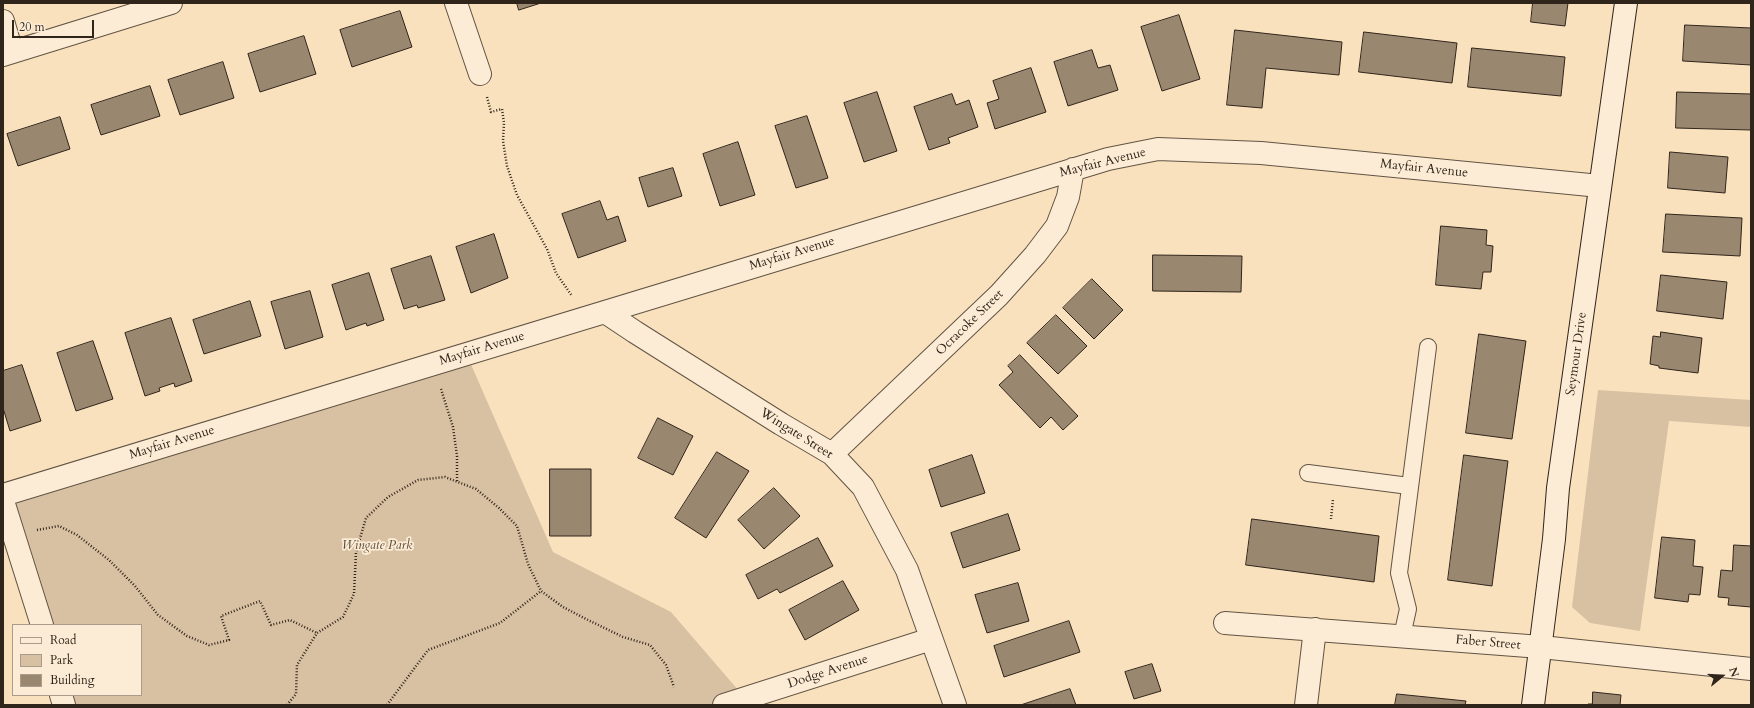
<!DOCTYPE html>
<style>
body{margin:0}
#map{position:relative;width:1754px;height:708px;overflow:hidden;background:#fae1be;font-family:Cardo,serif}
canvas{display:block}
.frame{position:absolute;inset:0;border:4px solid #30251b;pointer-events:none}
.legend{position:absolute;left:12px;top:624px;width:130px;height:72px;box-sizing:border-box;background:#fcecd5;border:1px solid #aa9c8b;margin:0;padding:5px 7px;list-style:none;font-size:12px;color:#30251b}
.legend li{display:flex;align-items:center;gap:8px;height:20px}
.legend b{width:20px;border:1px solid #aa9c8b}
.north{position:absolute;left:1702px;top:656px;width:40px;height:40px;-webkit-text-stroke:3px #fcecd5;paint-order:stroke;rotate:72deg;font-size:11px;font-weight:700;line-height:16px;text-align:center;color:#30251b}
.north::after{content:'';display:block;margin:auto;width:14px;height:18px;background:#30251b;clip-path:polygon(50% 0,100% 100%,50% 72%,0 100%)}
.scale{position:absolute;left:12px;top:20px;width:82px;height:18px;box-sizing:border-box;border:2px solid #30251b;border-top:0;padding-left:5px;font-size:12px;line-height:14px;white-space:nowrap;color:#30251b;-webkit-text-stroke:3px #fcecd5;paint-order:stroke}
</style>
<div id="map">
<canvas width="1754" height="708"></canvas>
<div class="frame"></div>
<ul class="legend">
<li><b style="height:5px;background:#fcecd5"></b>Road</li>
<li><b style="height:11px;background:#d8c1a2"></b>Park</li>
<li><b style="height:11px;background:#998770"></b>Building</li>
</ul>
<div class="north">N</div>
<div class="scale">20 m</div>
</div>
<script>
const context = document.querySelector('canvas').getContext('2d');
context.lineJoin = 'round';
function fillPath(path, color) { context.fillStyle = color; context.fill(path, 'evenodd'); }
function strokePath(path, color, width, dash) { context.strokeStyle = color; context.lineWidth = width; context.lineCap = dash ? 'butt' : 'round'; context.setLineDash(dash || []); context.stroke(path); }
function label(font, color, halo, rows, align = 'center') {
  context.font = font + ' Cardo,serif'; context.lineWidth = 3.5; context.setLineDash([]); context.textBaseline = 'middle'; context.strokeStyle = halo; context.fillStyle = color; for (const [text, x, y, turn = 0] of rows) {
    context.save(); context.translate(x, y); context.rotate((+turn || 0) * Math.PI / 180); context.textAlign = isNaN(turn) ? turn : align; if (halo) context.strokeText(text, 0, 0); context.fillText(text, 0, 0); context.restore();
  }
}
fillPath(new Path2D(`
 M466,353L553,552L671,612L745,698L724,705H64L61,695H141V625H42L3,501Z
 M1598,390L1751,400V427L1669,421L1640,631L1590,623L1572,607Z`), '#d8c1a2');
const building = new Path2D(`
 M517,3H541L519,10Z
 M1533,3H1568L1565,26L1531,22Z
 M400,11L412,47L352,67L340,30Z
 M1179,15L1200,79L1162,91L1141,27Z
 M1685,25L1751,28V65L1683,61Z
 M1235,30L1342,42L1339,75L1266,68L1262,108L1227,105Z
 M1364,32L1457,43L1452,83L1359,72Z
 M304,36L316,74L260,92L248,54Z
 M1472,48L1565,57L1561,96L1468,87Z
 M1092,50L1098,68L1110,65L1118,90L1068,106L1054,62Z
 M223,62L234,98L180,115L168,80Z
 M1031,68L1046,112L995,129L987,103L999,99L993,81Z
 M150,86L160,116L101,135L91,105Z
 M877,92L897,151L864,162L844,103Z
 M1677,92L1751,94V130L1676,128Z
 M952,94L956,105L969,100L978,127L948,138L950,143L929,150L914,107Z
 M807,116L828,178L796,188L775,126Z
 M60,117L70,149L18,166L7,134Z
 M738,142L755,195L720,206L703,154Z
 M1670,152L1728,157L1725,193L1668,188Z
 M673,168L682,196L648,207L639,178Z
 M600,201L607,220L618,216L626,241L578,258L562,214Z
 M1666,214L1742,218L1740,256L1663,252Z
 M1441,226L1487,230L1486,245L1493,246L1491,272H1483L1481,289L1436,285Z
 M494,234L508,278L471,293L456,247Z
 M1153,255L1242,256L1241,292L1153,291Z
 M431,256L445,300L418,308L417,305L404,309L391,269Z
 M369,273L384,320L367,326L366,323L346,330L332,285Z
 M1661,275L1727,282L1723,319L1657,311Z
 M1092,279L1123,310L1094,339L1063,308Z
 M310,291L323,337L285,349L271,302Z
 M250,301L261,336L204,354L193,320Z
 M1056,315L1087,346L1058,374L1027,343Z
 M171,318L192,381L175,387L174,383L159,388L160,391L145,396L125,333Z
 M1661,332L1702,338L1698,373L1659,368V366L1650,364L1653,336L1660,337Z
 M1479,334L1526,341L1512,439L1466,433Z
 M93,341L113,399L76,411L57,353Z
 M1020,355L1078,416L1063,430L1051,417L1040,428L999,385L1013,372L1008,366Z
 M22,365L41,421L10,431L3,408V371Z
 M658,418L693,436L673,475L638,458Z
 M717,452L749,471L706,538L675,518Z
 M972,455L985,493L941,507L929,470Z
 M1464,455L1508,461L1492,586L1448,580Z
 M550,469H591V536H550Z
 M774,488L800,516L764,549L738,520Z
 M1008,514L1020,550L963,568L951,533Z
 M1252,519L1379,536L1374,582L1246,565Z
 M1662,537L1695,540L1693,566L1703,567L1700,595L1689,594L1688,602L1655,598Z
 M818,538L833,566L780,593L777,589L758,599L746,575Z
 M1734,545L1751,546V607L1728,605L1729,598L1718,597L1721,570L1732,571Z
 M843,581L859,610L805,640L789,610Z
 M1018,583L1029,621L987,633L975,595Z
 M1069,621L1080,652L1004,677L994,646Z
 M1152,664L1161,691L1134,699L1125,672Z
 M1070,689L1076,705H1021Z
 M1593,692L1621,695L1620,705H1588V704H1592Z
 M1397,694L1466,701L1465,705H1395Z`);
fillPath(building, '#998770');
strokePath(building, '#30251b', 1);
const lane = new Path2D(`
 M1308,473L1409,486
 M1402,636L1408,609L1399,573L1428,347`);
const street = new Path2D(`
 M456,3L480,74
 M3,21L12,52
 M3,55L171,3
 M605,312L635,332L781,424L832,454L863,487L907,570L955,705
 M832,454L999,295L1035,255L1057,226L1068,197L1073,169
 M3,495L1108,159L1158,149L1261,153L1600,186
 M3,501L42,625
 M1225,623L1541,647L1751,669
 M61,695L64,705
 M724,705L931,639
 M1306,705L1315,629`);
const secondary = new Path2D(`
 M1533,705L1554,539L1558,488L1626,3`);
strokePath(lane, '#625444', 18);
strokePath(street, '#625444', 24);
strokePath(secondary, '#30251b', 24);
strokePath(new Path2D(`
 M487,97L491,112L502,109L504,123L503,141L507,166L517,195L547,249L556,273L572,296
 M441,389L453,427L457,456V482
 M1331,519L1333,499
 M37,530L59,526L77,535L109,560L135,586L158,615L187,636L209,645L229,640L221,616L260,601L271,625L290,620L317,633
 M287,705L296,694L297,665L317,633L343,617L354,594L356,552L366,518L388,497L418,480L445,477L476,489L499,508L517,526L528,564L541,591L563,607L586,619L623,637L650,645L666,665L674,687
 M387,705L428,650L500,623L541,591`), '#30251b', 2.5, [1, 2]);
strokePath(lane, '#fcecd5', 16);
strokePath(street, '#fcecd5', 22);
strokePath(secondary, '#fcecd5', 22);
label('13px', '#30251b', '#fcecd5', [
 ["Mayfair Avenue",1103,163,-14],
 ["Mayfair Avenue",1424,169,6],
 ["Mayfair Avenue",792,254,-17],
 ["Ocracoke Street",970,323,-44],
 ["Mayfair Avenue",482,349,-17],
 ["Seymour Drive",1577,354,-82],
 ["Wingate Street",796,434,32],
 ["Mayfair Avenue",172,443,-17],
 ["Faber Street",1488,643,5],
 ["Dodge Avenue",828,672,-18]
]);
label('italic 13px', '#5a4c3d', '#fcecd5', [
 ["Wingate Park",377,546]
]);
</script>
